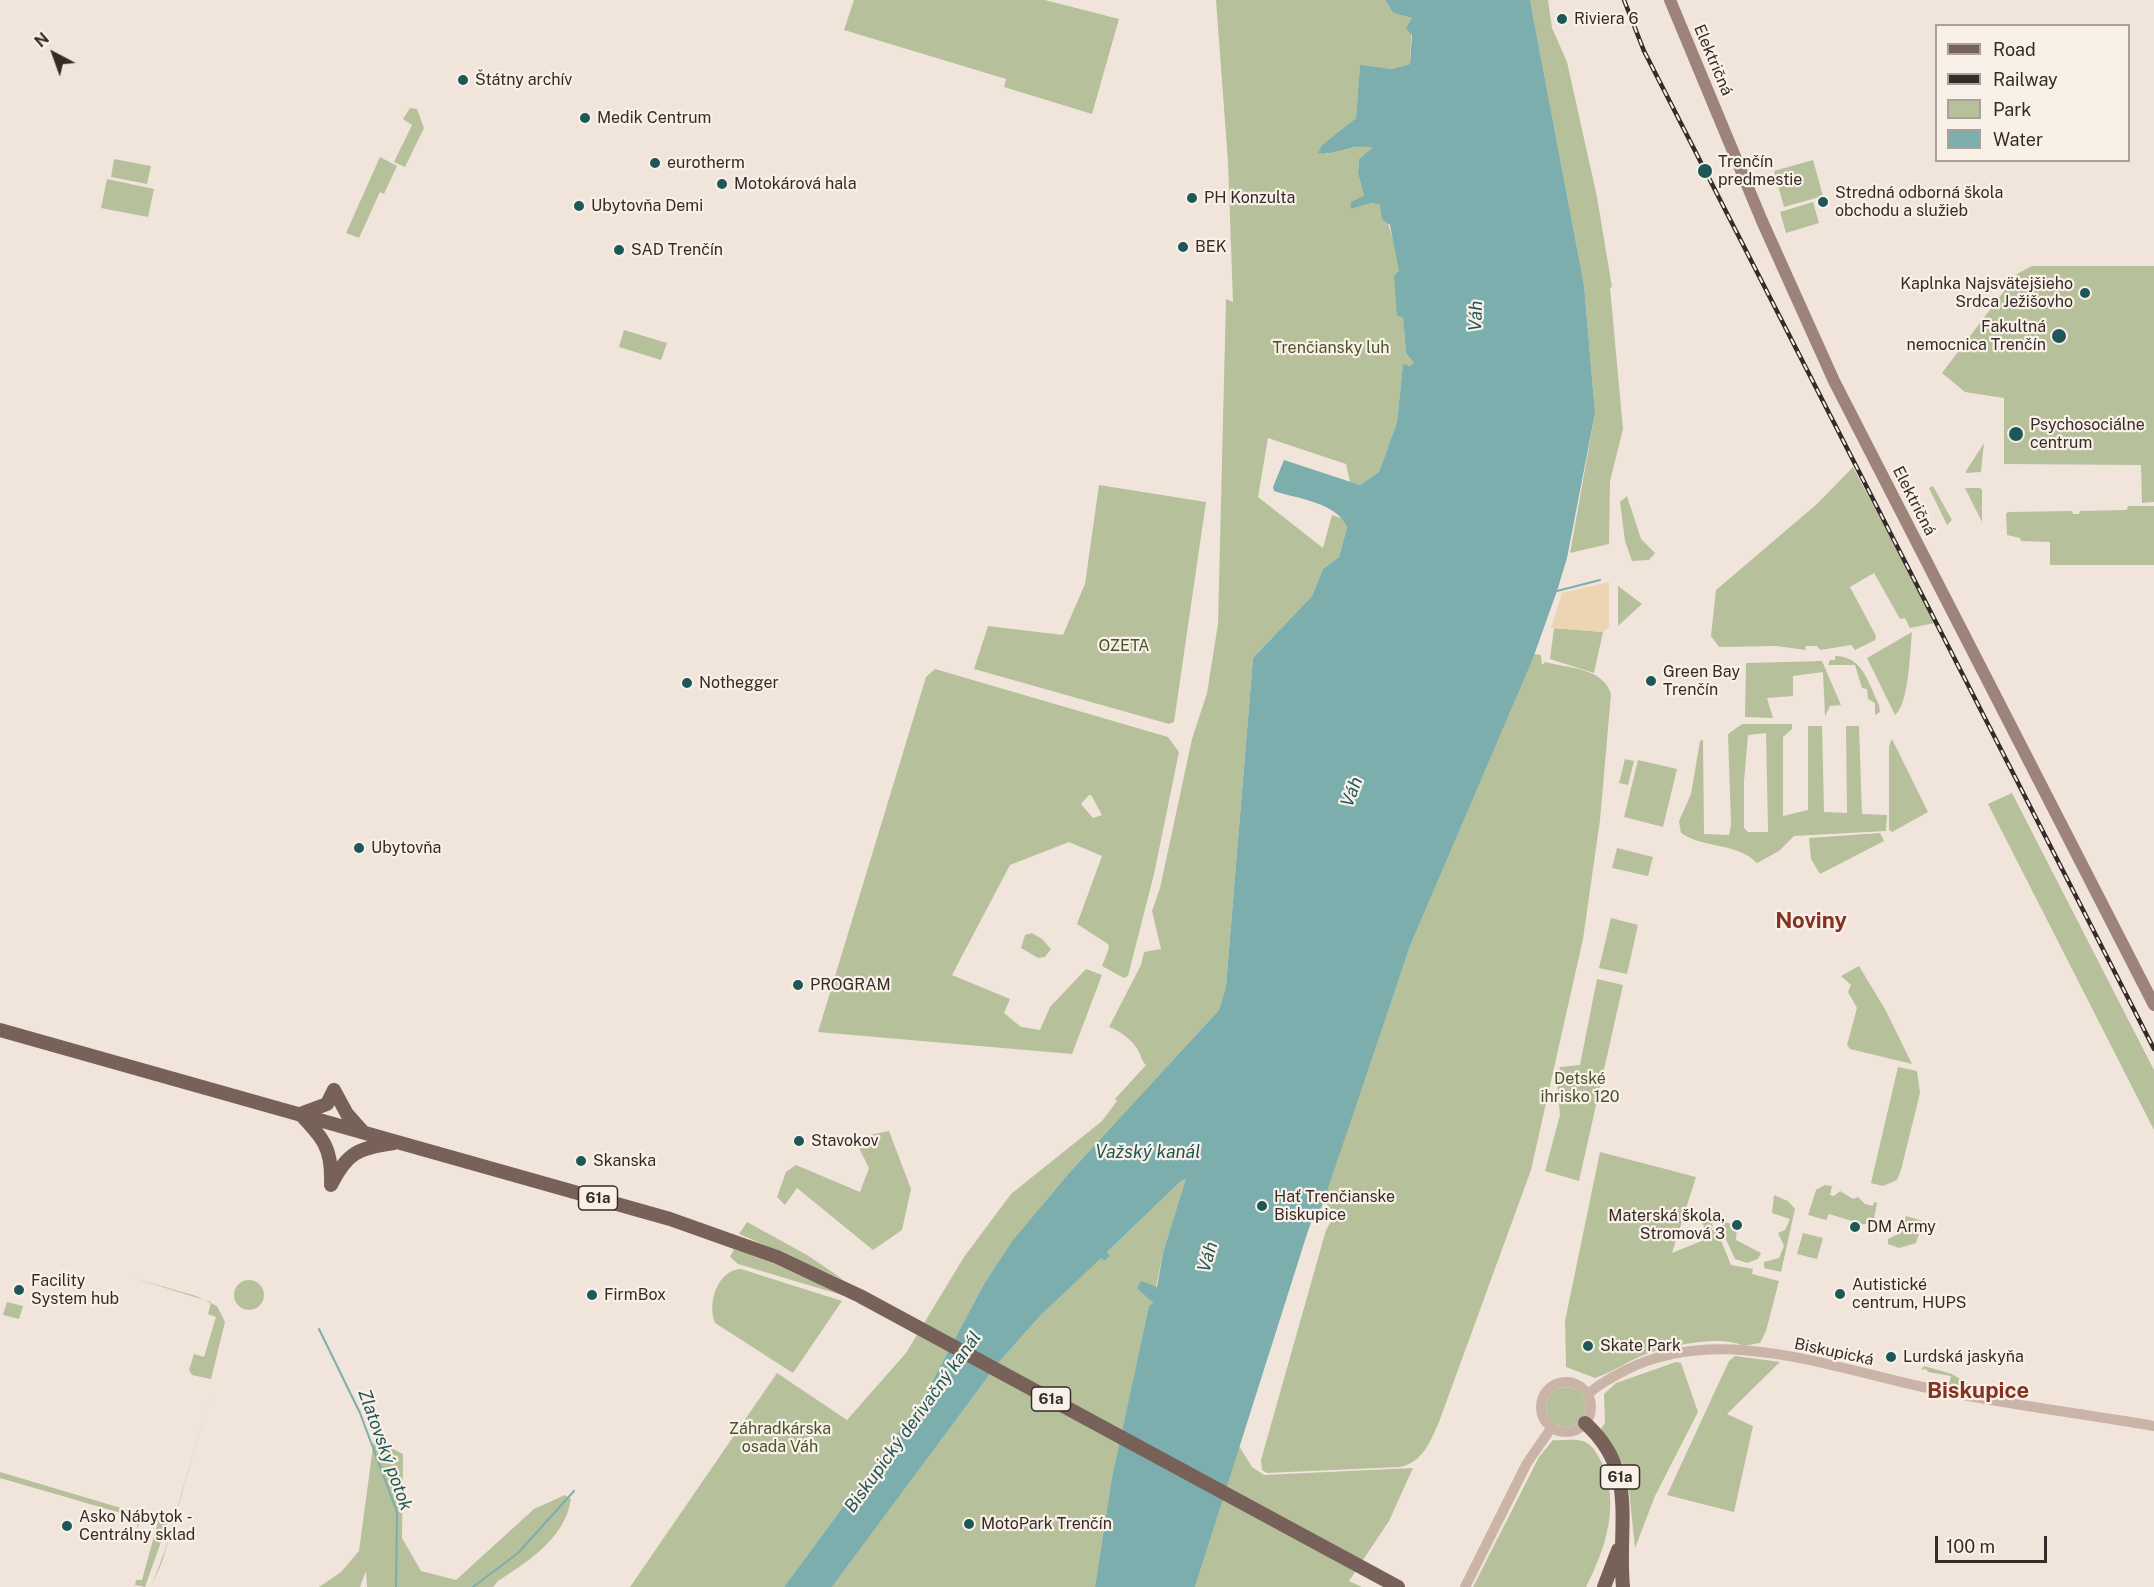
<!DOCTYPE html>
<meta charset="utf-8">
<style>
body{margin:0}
#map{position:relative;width:2154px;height:1587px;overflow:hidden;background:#f1e5db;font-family:"Public Sans",sans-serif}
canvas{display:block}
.legend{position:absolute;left:1935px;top:24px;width:195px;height:138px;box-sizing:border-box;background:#f9f0e7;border:2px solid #aba19b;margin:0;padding:8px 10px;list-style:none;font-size:18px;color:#362b28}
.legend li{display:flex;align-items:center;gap:12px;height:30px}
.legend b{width:30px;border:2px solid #aba19b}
.north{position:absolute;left:24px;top:24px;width:60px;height:60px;-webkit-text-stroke:4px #f9f0e7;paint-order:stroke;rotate:319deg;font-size:16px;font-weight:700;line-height:24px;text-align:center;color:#362b28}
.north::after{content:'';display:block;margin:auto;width:21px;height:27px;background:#362b28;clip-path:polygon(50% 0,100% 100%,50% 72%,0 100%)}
.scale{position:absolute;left:1935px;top:1536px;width:112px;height:27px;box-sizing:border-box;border:3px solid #362b28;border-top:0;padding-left:8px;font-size:18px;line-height:21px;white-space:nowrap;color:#362b28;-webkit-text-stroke:4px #f9f0e7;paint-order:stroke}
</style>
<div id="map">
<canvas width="2154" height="1587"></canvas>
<ul class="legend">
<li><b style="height:8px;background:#786159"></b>Road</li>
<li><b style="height:8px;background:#362b28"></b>Railway</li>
<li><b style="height:16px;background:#b6c09b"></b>Park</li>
<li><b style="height:16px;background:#7baead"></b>Water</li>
</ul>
<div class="north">N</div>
<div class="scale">100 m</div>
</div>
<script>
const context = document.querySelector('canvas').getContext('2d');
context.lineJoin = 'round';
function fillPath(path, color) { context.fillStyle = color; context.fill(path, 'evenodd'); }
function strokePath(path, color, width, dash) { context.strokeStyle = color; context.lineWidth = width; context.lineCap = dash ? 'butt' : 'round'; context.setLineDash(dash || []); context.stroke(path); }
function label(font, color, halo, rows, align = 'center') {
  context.font = font + ' "Public Sans",sans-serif'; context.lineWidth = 4.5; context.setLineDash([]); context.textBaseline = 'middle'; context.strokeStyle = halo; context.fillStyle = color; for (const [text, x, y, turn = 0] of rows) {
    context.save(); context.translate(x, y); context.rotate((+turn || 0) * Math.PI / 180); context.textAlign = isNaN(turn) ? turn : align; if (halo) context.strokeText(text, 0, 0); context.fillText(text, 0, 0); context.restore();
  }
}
fillPath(new Path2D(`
 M854,0H1045L1119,19L1092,114L1004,87L1006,79L844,30Z
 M1216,0H1385L1393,13L1412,18L1410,64L1392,69L1360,66L1356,118L1322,145L1326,154L1365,145L1372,148L1359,159L1358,173L1364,196L1351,209L1371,203L1380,205C1403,250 1402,304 1406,353L1414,363L1411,366L1403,365L1397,422L1379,472L1360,485L1350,482L1346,464L1268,438L1258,497L1323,548L1332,515L1344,519L1347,527L1339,557L1323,569L1312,596L1253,658L1226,986L1219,1010L1069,1173L1012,1241L984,1284L924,1397L784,1587H630L777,1373L847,1420L906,1353L964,1257L1011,1194L1102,1121L1117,1101L1115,1099L1146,1065C1141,1060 1142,1058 1139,1052C1135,1042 1119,1030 1109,1027L1141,965L1144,952L1161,949L1152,911L1160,888L1192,739L1207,693L1218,624L1226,299L1233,302L1228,162Z
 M1530,0H1548L1552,28L1567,62L1597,197L1612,287L1610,288L1623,429L1610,481L1609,544L1570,553L1595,413L1584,285Z
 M410,108L417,109L424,128L405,167L394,162L412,125L403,119Z
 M380,157L397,166L384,194L380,192L359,238L346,233Z
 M114,159L151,166L147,184L111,177Z
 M1813,160L1823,196L1784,207L1774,171Z
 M107,179L154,189L148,217L101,208Z
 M1813,202L1819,223L1786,233L1780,212Z
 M2032,266H2154V502L2142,503L2141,465L2004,464V398L1965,392L1942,373L2017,274Z
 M624,330L667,343L661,360L619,347Z
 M1984,443L1981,472L1966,473V471Z
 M1853,467L1935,623L1910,628L1905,618L1900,619L1874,573L1850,587L1876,636L1875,640L1855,650L1851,645L1820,650L1817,646H1805L1806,650L1776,646L1719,647L1711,636L1716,590L1817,504Z
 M1099,485L1206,502L1174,722L1169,724L974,669L988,626L1063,635L1085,584Z
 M1933,486L1952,520L1947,525L1929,488Z
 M1965,488H1980L1982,490V522Z
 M1627,496L1641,539L1655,553L1649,560L1632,561L1625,541L1620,502Z
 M2128,506H2154V565H2050V542L2021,541L2020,538L2007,535L2006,513L2009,512L2072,511L2073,514H2079L2080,511L2127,510Z
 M1618,586L1642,604L1618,626Z
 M1554,628L1603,632L1594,673L1550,659Z
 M1912,632C1910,650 1909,705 1895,715L1867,658Z
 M1534,654L1541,655L1542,665L1545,662C1568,668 1604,668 1611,694L1600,820L1583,939L1531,1170L1439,1422C1430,1442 1423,1462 1400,1467L1267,1473L1262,1470L1261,1460L1326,1230L1336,1213L1323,1201L1327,1188L1410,946Z
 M1835,656C1863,656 1868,683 1879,705L1880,712L1875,715V703L1868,699L1867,689L1862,688L1855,665H1828L1830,660H1835Z
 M1822,661L1841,705L1830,706L1825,716L1823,672L1793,676V696L1767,698L1773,718L1745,717L1746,663Z
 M935,669L1168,737L1179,752L1154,874L1128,976L1124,978L1102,966L1109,948L1108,944L1077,924L1102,856L1069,842L1010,865L952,975L1010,999L1004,1013L1021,1027L1040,1030L1050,1007L1086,969L1102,975L1072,1054L818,1032L926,677ZM1089,795H1091L1102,815L1093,818L1081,804Z
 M1742,724H1792V729L1783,737V816L1808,810V726H1822L1824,812L1847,813L1846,726H1859L1862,814L1887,815L1886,831L1794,836L1779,851L1757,863C1736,842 1705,849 1681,833L1679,821L1691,794L1700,741L1703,740L1704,834L1729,835L1731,825L1728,734ZM1766,733L1768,832H1748L1744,828V781L1748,735Z
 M1892,739L1928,812L1892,832L1889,830V746Z
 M1625,759L1634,761L1628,785L1619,783Z
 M1638,760L1677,769L1663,827L1624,817Z
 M2012,793L2154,1070V1130L1988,804Z
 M1880,833L1884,841L1820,874L1811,859L1809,838Z
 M1617,848L1653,857L1648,876L1612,868Z
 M1611,918L1638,925L1627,974L1599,968Z
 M1032,933L1042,939L1051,949L1045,957L1038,958L1021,948L1025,935Z
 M1859,966L1886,1011L1912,1064L1850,1049L1847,1045L1857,1008L1848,992L1851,985L1841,976Z
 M1597,979L1623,985L1579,1181L1545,1171L1560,1115L1557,1081L1560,1067L1580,1065Z
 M1898,1067L1917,1071L1920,1093L1901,1170L1897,1180L1883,1186L1871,1183Z
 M889,1131L911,1189L902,1230L873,1250L797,1188L785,1205L777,1197L786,1172L796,1165L860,1192L869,1168L854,1138Z
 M1600,1152L1696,1177L1672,1253L1704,1240L1705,1228L1697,1215L1713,1216L1712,1230H1721L1723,1234L1721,1228L1724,1222L1737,1225L1736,1240L1761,1253L1758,1259L1747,1263L1735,1259L1724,1235L1720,1238L1731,1265L1753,1269L1752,1274L1779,1281L1766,1331L1760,1343L1743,1346C1723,1334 1667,1346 1646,1354C1628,1361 1613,1372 1595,1378L1566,1367L1565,1321Z
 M1187,1179L1163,1253L1156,1287L1146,1284L1141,1291L1153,1303L1149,1307L1112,1477L1095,1587H832L999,1362L1041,1315L1101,1257L1105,1261L1110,1256L1107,1252L1180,1182Z
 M1825,1185L1832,1186L1830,1195L1834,1196L1840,1191L1853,1199L1858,1197L1865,1204L1873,1206L1874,1202L1877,1203L1873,1224H1862L1829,1214L1826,1220L1808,1215L1816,1190Z
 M1774,1195L1788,1201L1795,1209L1781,1272L1764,1268V1262L1779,1258L1784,1246L1778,1233L1785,1230L1790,1219L1772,1213Z
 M1906,1216L1923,1221L1916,1243L1899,1248L1888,1244V1239L1902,1232Z
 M747,1222L807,1255L844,1280L739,1234Z
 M1803,1233L1823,1238L1817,1259L1797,1254Z
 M734,1249L775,1264L845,1296L738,1264L730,1257Z
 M741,1269L842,1301L793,1373L715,1323C707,1304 717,1270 741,1269Z
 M130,1277L196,1296L217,1306L225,1322L211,1379L192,1375L189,1370L194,1354L204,1357L216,1317L208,1314L211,1302Z
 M234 1295a15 15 0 1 1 30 0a15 15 0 1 1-30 0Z
 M7,1302L23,1306L19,1319L3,1315Z
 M1735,1356L1780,1362L1727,1414L1753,1426L1734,1512L1667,1495L1729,1361Z
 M1676,1362L1681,1363L1698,1412L1655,1496L1635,1548L1627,1470L1601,1429L1605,1423L1604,1394L1616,1383Z
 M1924,1366L1952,1374L1979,1391L1948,1387L1951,1376L1928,1372L1926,1369L1921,1370Z
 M1546 1407a20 20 0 1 1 40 0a20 20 0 1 1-40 0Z
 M212,1390L162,1562L151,1587L164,1553Z
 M374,1439L403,1454L402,1538L421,1571L456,1580L534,1509L565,1495L571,1499C565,1538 529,1561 498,1581L493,1587H367L366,1571L360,1587H319L341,1572L359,1551Z
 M1553,1440C1562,1441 1577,1438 1585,1442C1594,1446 1598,1456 1602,1463C1620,1506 1606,1547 1586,1587H1473L1539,1457Z
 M1239,1446L1252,1467L1264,1475L1413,1468L1389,1521L1349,1581L1362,1587H1195Z
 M0,1472L168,1522L145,1587L135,1585L136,1580H142L158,1522L142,1517L137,1530L138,1518L0,1478Z`), '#b6c09b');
fillPath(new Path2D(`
 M1609,582V627L1603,632L1551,628L1562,593Z`), '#edd4b2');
fillPath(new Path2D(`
 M1385,0H1530L1584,285L1595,413L1567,558L1557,591L1533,658L1410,946L1322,1206L1318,1215L1314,1214L1307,1234L1195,1587H1095L1112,1477L1149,1306L1153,1303L1137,1288L1141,1281L1157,1287L1163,1253L1186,1179L1180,1182L1107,1252L1110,1256L1105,1261L1101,1258L1041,1315L999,1362L832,1587H784L924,1397L984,1284L1012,1241L1069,1173L1219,1010L1226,986L1253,658L1312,596L1323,569L1339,557L1347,527C1336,502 1298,499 1274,491L1273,487L1284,460L1360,485L1379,472L1397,422L1403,364L1410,366L1414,363L1406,353L1403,317L1397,316L1394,276L1399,271L1390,225L1382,219L1380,205L1371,203L1351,209V202L1364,196L1358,173L1359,159L1372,148C1355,142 1336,156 1318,153L1322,145L1356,118L1360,65L1392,69L1410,64L1412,35L1406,28L1412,18L1393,13Z`), '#7baead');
strokePath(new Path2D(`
 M1557,591L1600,580
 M319,1329L360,1413L397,1512L396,1587
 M473,1587L518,1553L574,1491`), '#7baead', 2);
strokePath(new Path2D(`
 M1541 1407a25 25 0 1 1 50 0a25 25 0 1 1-50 0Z
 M1588,1394C1599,1384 1612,1377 1626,1370C1724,1321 1842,1372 1942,1391C2012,1405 2084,1414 2154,1426
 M1465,1587L1527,1463L1552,1427`), '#c9b4a7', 10);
strokePath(new Path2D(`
 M1670,0L1762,221L1834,381L2154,1005`), '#9d8379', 12);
strokePath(new Path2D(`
 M0,1030L670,1219L777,1257L860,1296L1398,1587
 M334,1090L347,1114L363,1132
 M300,1114L327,1104L334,1090
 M301,1115C323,1138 332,1148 331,1182
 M331,1185C347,1152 359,1148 394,1143
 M1585,1423C1639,1471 1617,1525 1623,1587
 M1604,1587L1618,1550`), '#786159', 14);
const rail = new Path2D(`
 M1624,0L1644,51L2154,1049`);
strokePath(rail, '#362b28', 4.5);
strokePath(rail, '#f9f0e7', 2, [7]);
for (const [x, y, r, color] of [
 [1562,19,6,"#1e5757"],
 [463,80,6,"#1e5757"],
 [585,118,6,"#1e5757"],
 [655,163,6,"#1e5757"],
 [1705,171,8,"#1e5757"],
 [722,184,6,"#1e5757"],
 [1192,198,6,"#1e5757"],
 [1823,202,6,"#1e5757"],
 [579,206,6,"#1e5757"],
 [1183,247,6,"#1e5757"],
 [619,250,6,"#1e5757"],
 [2085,293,6,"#1e5757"],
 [2059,336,8,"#1e5757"],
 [2016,434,8,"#1e5757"],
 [1651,681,6,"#1e5757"],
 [687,683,6,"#1e5757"],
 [359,848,6,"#1e5757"],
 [798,985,6,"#1e5757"],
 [799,1141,6,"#1e5757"],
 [581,1161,6,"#1e5757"],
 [1262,1206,6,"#1e5757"],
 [1737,1225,6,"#1e5757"],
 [1855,1227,6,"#1e5757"],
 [19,1290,6,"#1e5757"],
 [1840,1294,6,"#1e5757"],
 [592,1295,6,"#1e5757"],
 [1588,1346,6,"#1e5757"],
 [1891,1357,6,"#1e5757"],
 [969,1524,6,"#1e5757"],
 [67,1526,6,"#1e5757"]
]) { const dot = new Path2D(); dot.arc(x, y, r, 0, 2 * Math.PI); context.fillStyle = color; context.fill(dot); strokePath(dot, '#f9f0e7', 2); }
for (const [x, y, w] of [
 [598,1198,39],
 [1051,1399,39],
 [1620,1477,39]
]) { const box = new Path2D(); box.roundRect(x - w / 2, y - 12, w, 24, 4.5); context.fillStyle = '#f9f0e7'; context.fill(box); strokePath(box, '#362b28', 1.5); }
label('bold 15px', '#362b28', null, [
 ["61a",598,1198],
 ["61a",1051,1399],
 ["61a",1620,1477]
]);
label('16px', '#362b28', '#f9f0e7', [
 ["Riviera 6",1574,19],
 ["Štátny archív",475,80],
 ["Medik Centrum",597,118],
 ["Trenčín",1718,162],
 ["predmestie",1718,180],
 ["eurotherm",667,163],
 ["Motokárová hala",734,184],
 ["Stredná odborná škola",1835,193],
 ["obchodu a služieb",1835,211],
 ["PH Konzulta",1204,198],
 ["Ubytovňa Demi",591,206],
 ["BEK",1195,247],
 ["SAD Trenčín",631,250],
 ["Kaplnka Najsvätejšieho",2073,284,"right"],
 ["Srdca Ježišovho",2073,302,"right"],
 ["Fakultná",2046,327,"right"],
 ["nemocnica Trenčín",2046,345,"right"],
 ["Psychosociálne",2030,425],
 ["centrum",2030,443],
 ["Green Bay",1663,672],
 ["Trenčín",1663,690],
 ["Nothegger",699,683],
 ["Ubytovňa",371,848],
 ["PROGRAM",810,985],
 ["Stavokov",811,1141],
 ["Skanska",593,1161],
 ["Hať Trenčianske",1274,1197],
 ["Biskupice",1274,1215],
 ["Materská škola,",1725,1216,"right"],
 ["Stromová 3",1725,1234,"right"],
 ["DM Army",1867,1227],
 ["Facility",31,1281],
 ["System hub",31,1299],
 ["Autistické",1852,1285],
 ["centrum, HUPS",1852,1303],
 ["FirmBox",604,1295],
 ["Skate Park",1600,1346],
 ["Lurdská jaskyňa",1903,1357],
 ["Asko Nábytok -",79,1517],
 ["Centrálny sklad",79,1535],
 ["MotoPark Trenčín",981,1524]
], 'left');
label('16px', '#362b28', '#f9f0e7', [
 ["Električná",1713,60,67],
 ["Električná",1914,501,63],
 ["Biskupická",1834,1352,12]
]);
label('16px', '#48542c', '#f9f0e7', [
 ["Trenčiansky luh",1331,348],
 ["OZETA",1124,646],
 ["Detské",1580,1079],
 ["ihrisko 120",1580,1097],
 ["Záhradkárska",780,1429],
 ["osada Váh",780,1447]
]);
label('italic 18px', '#1e5757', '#f9f0e7', [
 ["Váh",1476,316,-88],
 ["Váh",1352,792,-69],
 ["Važský kanál",1148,1152],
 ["Váh",1208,1257,-74],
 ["Biskupický derivačný kanál",913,1422,-54],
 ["Zlatovský potok",385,1450,70]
]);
label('bold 22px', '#843222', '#f9f0e7', [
 ["Noviny",1811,921],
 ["Biskupice",1978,1391]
]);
</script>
